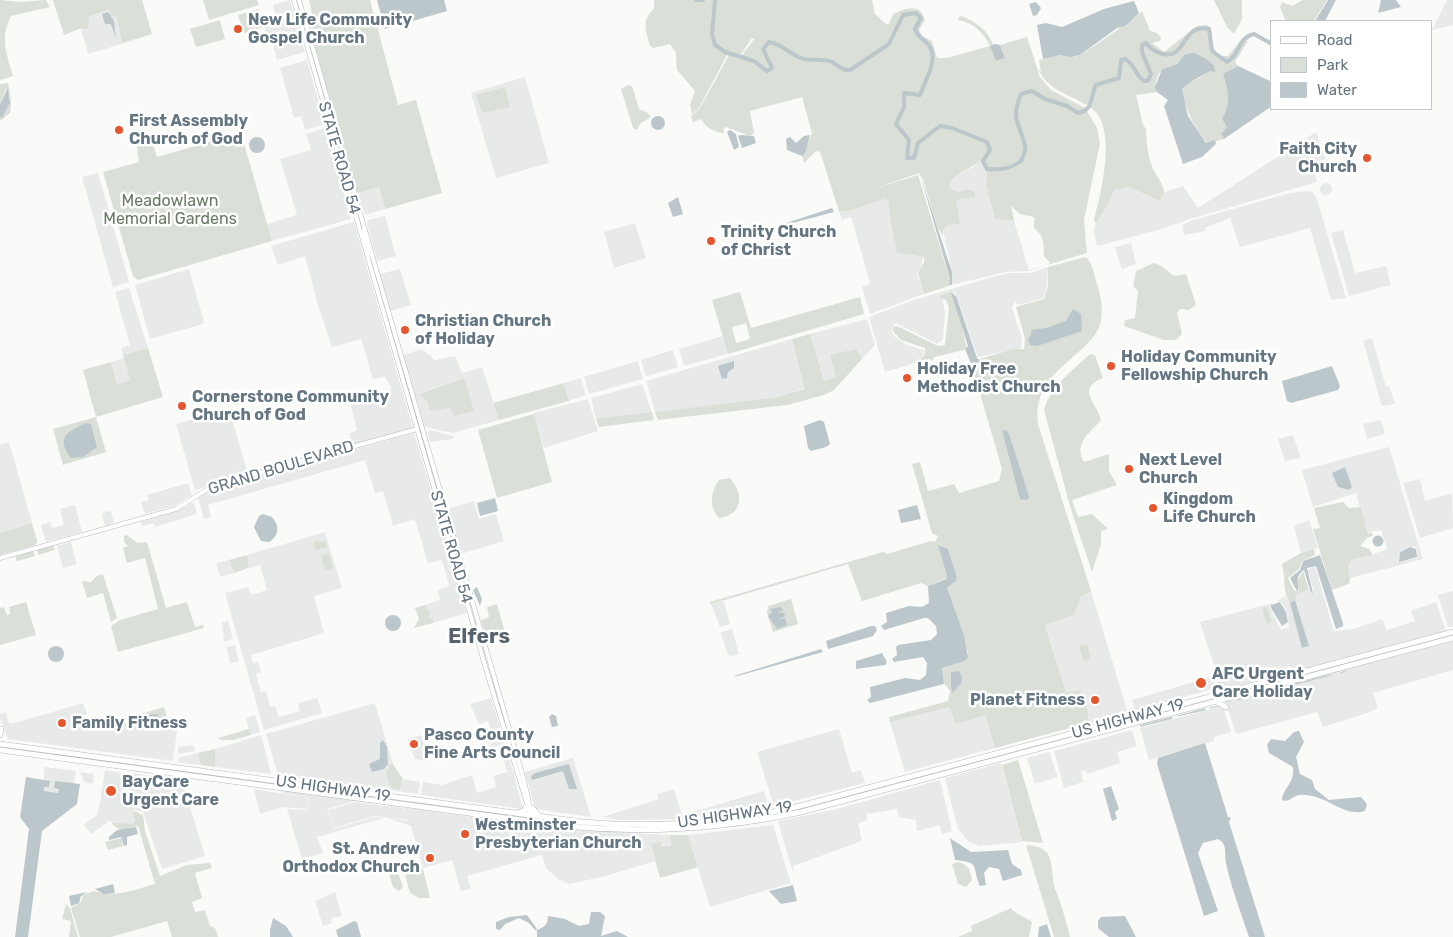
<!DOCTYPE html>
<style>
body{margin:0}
#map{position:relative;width:1453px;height:937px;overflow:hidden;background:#fafaf8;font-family:Rubik,sans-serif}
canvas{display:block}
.legend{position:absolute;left:1270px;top:20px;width:162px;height:90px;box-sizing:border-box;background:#fff;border:1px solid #c1c8cd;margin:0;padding:6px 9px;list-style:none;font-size:15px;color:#657683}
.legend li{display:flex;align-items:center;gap:10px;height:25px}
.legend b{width:25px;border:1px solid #c1c8cd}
</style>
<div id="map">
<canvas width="1453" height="937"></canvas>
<ul class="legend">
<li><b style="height:6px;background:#fff"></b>Road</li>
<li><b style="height:14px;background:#dadfd7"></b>Park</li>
<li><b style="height:14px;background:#bbc7cb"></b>Water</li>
</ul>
</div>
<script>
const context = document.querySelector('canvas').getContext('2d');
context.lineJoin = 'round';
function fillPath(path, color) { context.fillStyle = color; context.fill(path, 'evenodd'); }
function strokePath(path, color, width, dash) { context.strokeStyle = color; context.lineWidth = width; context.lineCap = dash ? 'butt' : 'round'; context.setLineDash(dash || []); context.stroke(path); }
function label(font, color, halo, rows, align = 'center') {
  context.font = font + ' Rubik,sans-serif'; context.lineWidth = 5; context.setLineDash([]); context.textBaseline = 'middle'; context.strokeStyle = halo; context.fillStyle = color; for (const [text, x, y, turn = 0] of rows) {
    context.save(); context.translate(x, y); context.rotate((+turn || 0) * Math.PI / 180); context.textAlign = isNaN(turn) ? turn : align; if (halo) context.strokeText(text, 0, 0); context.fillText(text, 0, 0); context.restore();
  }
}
fillPath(new Path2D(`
 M290,0L305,52L277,60L270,33L266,34L264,27L278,24L273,5Z
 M1447,0H1453V25L1432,30Z
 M109,10L116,15L122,43L152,35L88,54L81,29L84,30L89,16Z
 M307,60L325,124L305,130L301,116L294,118L280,68Z
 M525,77L549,163L496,178L471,93Z
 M326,128L351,219L272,241L267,224L297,215L280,159L311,150L306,134Z
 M1316,132L1326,159L1312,163L1317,182L1190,219L1162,229L1098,246L1096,244L1094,231L1096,221L1107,206L1113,190L1129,187L1160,202V198L1165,192L1183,186L1198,208Z
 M979,161L987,171L986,185L995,219L1014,221L1029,270L1047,265L1030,271L1005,272L952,285V272L943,230L948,225H955L956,200L974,197L968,189L958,192L951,189L949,184L956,173L972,168Z
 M98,173L129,282L113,287L82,177Z
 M1320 189a6 6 0 1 1 12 0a6 6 0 1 1-12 0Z
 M379,187L385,209L365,215L357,193Z
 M1308,191L1313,192L1317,199L1346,298L1331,300L1310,228L1240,247L1230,218L1205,228L1206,231L1184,235L1182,225L1190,221L1290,193Z
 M885,199L889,202L897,244V253L923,257L921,267L917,274L924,294L870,314L862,287L870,284L864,261L851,217L842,220L839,211H849Z
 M385,216L396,256L377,261L367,224L368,220Z
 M354,222L413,429L353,446L349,434L357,430L351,405L392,389L385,377L373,379L361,339L332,347L318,305L305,256L278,265L271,246Z
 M635,223L646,258L614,268L604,232Z
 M1343,230L1355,273L1386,266L1391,285L1349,296L1331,233Z
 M1131,243L1136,264L1122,269L1115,247Z
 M1048,267L1047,286L1043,298L1019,305L1015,302L1012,308L1022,338L1021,348L978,357L954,290L936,296L942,298L945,312L943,339L937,344L896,323L891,330L895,337L905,344L925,351L918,362L885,372L869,317L914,300L989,278L1009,273H1030Z
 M189,269L204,322L203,324L150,339L135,285Z
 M400,269L411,305L390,311L380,274Z
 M129,288L148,348L123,355L121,348L130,345L115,292Z
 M867,319L875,345L862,359L858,353L836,377L824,381L810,334Z
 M723,336L728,354L684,366L679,349Z
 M1372,338L1386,387L1389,386L1395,404L1382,406L1363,341Z
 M792,339L806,388L777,397L655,412L646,381Z
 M422,349L435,360L455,356L462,373L482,367L499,420L453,433L425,427L403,355ZM464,378L450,408L429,410L428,402L420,393Z
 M673,350L678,367L647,376L645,374L641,360Z
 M124,358L130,380L117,384L111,362Z
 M638,361L643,379L589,394L584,377Z
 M581,378L586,395L569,401L564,383Z
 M642,384L652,412L596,418L591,398Z
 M588,399L598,431L544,448L533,413Z
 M229,409L248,474L195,490L176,424Z
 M1381,420L1385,434L1367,439L1363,424Z
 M430,430L453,436V439L430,442L428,433Z
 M414,433L467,613L433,623L429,618L430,612L425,605L440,600L438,590L449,586L442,560L428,563L415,519L393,526L383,491L375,493L365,460L208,505L211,517L204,519L198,498L208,490Z
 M1293,435L1301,458L1285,461L1278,439Z
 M9,442L32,523L0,533V445Z
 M1389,447L1423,559L1350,578L1348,566L1353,558L1369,556L1387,549L1381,530L1367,533L1356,493L1313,507L1302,470ZM1414,546L1417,549V558L1398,562L1401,550Z
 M1420,479L1425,501L1452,493L1453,528L1420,538L1403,483Z
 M188,483L192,495L174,506L145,514L141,502L149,500L147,495Z
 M474,501L479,519L496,514L504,541L461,554L448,509Z
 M191,503L194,504L197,514L155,527L154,523L142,526L141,522L175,512Z
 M75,505L82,532L46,542L41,525L50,522L52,528L64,525L60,509Z
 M111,511L114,523L105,526L102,513Z
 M1309,520L1318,548L1301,553L1294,526Z
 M325,532L342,588L314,596L324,633L251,655L253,663L258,662L261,672L256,674L261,692L266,691L270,707L275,706L279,717L300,711L298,703L317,698L322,713L264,730L225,593L248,587L251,595L267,590L260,565L247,569L249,565L247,555Z
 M71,542L77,564L63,568L57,546Z
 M229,560L234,573L220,577L216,563Z
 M1315,566L1334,631L1354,629L1382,619L1387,630L1415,621L1411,611L1436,602L1446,631L1222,690L1200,622L1273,603L1270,608L1281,630L1289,627L1287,612L1281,601H1278L1285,596L1290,603L1302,648L1308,646L1295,600L1297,594L1309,590L1311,594L1314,592L1308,570Z
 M1091,591L1128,713L1089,723L1079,690L1066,694L1045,624L1074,615L1081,597Z
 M1453,591V626L1448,627L1438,595Z
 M724,601L730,624L720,627L711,604Z
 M228,621L233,639L224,642L222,623Z
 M732,629L739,654L729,657L721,635V632Z
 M1453,641V670L1373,693L1378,708L1364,714L1323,727L1317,712L1237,734L1235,731L1225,700Z
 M235,645L239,661L230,663L226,647Z
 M1214,676L1216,688L1135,711L1132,700Z
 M491,698L505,743L491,748L489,742L497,739L494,730L491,731L488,721L479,724L470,704Z
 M83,703L87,714L73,718L76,728L107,719V724L169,725L168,720L175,717L177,730L173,761L8,739L0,718V714L6,712L9,723H15Z
 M375,703L393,764L387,767L386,771L403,782V779L420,782L418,794L278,775L266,734Z
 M1223,706L1231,732L1214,737V741L1149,760L1140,728Z
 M950,707L985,715L995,748L905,772L890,722Z
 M255,715L260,732L251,735L246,718Z
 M839,729L852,773L861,770L865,783L774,806L757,752Z
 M1132,730L1137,746L1117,752L1120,763L1087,774L1086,770L1081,772L1083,782L1064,788L1054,751Z
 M261,735L271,774L215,767V749Z
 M421,735L427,754L423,760L415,759L407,739Z
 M194,745L195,751L178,754V747Z
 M508,752L523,809L421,795L423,782L442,785L472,775L477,793L496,787L493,776L507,772L502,754Z
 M1049,752L1058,777L1035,784L1027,758Z
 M198,753L201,765L177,762L179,758Z
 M573,758L591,817L535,809L525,772Z
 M1001,763L1022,842L980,846L969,842L958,829L945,778Z
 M44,767L76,771L74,784L55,781L59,789V793L44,791Z
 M105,770L122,773L135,820L132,824L109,821L91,834L84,825L97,815L99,809Z
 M80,772L94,774L93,784L84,782Z
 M123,772L182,780L205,856L162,869L143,812L134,810Z
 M940,780L952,831L942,834L940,825L917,831L916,820L899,817L897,809L866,814L867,820L858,823L862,841L793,866L794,876L778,821L837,809Z
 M254,789L308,798L307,809L282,807L260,814Z
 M674,789L682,815L764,791L768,807L685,819L621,820L602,817L659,799L657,794Z
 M281,790L555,829L670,835L671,846L651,844L655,861L606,876L569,884L558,879L546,868L542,855L467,876L471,889L461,891L452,860L423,868L411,826L387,818L407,821L404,807L355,801L327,809L334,829L374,817L384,818L317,837L323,853L302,859L287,809L306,810L309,798L282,793Z
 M355,802L403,808L407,820L374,816L334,828L328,810Z
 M773,825L791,883L710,907L688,835Z
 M335,892L342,916L331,918L332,923L323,926L315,901Z`), '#e8e9e9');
fillPath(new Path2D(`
 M0,0L21,2L46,0L50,7L11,16C0,38 6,52 13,76L0,80Z
 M53,0H142L152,34L122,43L116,15L111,16L109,10L89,16L88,29H79L64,35Z
 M203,0H257L259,5L209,20Z
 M309,0H370L398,105L416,100L442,193L385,209L379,187L357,193L309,26L313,19Z
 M654,0H872L875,14L886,24H889L893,14C905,9 920,2 925,20L919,30L922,36L932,41L937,58H947L990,46C983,32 974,23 958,20L960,16C972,18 991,33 993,45L990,46L1005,57L1000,45L1027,37L1040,77L1051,90L1085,108L1097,128L1100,143L1084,220L1087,253L1047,265L1050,263L1044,256C1043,242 1045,237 1034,228V217L1020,214L1011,206L1014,221L995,219L986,185L987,171L979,161C967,172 959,169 949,184L951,189L958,192L968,189L975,192V197L956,200L960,224L948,225L943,230V236L937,226L923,179L919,173L874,189L918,175L950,280L949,286L924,294L918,273L924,262V257L897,253C895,236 889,220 889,202L885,199L849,211H839L820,152L816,151L804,163L802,156L812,133L802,97L750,111L754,133L750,136L726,127L724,128V133C716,133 704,127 702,119L693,122L691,116L700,108L728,57V54L739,59L755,38L751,39L740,56L727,55L699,108L692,114L690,105L695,91L677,70L676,53L670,44L653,48L650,46C646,31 641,20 654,9Z
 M1214,0H1242V19L1234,34L1227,27Z
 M1303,0H1327L1314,21H1286L1280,7L1282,2L1292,6Z
 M259,9L264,27L244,33L238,15Z
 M1142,11L1150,31L1157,33L1161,38L1160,41L1152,43L1164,52L1197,26L1208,25L1212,31L1211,44L1219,56H1228L1241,40L1248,41L1235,62L1238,66L1224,74C1229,91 1231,103 1222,119L1227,127L1221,134L1224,139L1207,143C1193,126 1186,110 1182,89C1192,79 1207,78 1214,65C1204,58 1198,53 1185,54L1177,64L1162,69C1157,76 1154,83 1157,92L1136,95L1143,125L1146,129C1146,142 1148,156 1153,169C1157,177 1165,186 1164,195L1160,198L1161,202L1129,187L1114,190L1107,206L1096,223L1094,220C1101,192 1113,145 1100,118C1098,113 1091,108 1087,104L1086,105C1067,93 1049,91 1038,69L1041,72L1039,60C1045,59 1052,56 1058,55C1065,55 1071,58 1078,56C1084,54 1136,17 1142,11Z
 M220,20L225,39L196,47L190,29Z
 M8,83C11,93 12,103 10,113L0,121V117L2,118C8,107 12,101 9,89L6,88L0,105V84Z
 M628,85L632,86L639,109L648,113L651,117L641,123L637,130L633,128L621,89Z
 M505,87L510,107L482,113L476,95Z
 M241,133L272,241L138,280L133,276L103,172L139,162L137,147L151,137L157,157Z
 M1085,257C1092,261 1094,273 1096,281C1101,296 1104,310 1100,325C1097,334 1090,341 1084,347C1059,370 1033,386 1038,424L1091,591L1081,597L1074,615L1045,625L1066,693L1079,690C1087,698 1087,712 1089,723L995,748L985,715L956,724L950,707L890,722L889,717L948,701L950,691L944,683L942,668L965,661L968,653L947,588L954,583L948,549L940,545L938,546L947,576L946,578L928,586L921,583L862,601L848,564L711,604L710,602L883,552L887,554L931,541L935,542L938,536L932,533L912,464L920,462L928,491L954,484L959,493L999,481L1002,469L1000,462L972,366H979L980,359L1013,349H1024L1025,339L1016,307L1044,299L1048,286V267ZM1007,430L1028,493L1026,500L1024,499Z
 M1154,263L1160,265L1174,276L1186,274L1196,305L1189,310L1180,309L1177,313L1182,334L1176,340H1164L1124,326L1125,320L1135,318L1138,291L1133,286L1136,271Z
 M953,291L967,349L935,357L932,361L930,359L920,362L918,361L925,354V348L901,340L892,330L895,326L899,327L938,346L945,345L949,307L946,300L937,296Z
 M740,292L751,328L860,297L864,314L728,354L712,300ZM746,323L750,339L736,343L732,327Z
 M810,334L824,381L836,377L830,355L856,349L862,359L834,390L824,395L787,405L658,420L655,412L777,397L805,389L792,339Z
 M148,348L163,397L96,417L106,452L63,465L53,429L96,417L83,370L111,362L117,384L130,380L123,355Z
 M1090,354L1095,355L1103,378C1075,389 1097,402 1101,420C1090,433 1073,443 1084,462L1109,454V471L1117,485L1072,500L1078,517L1092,514L1108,529L1101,531V544L1092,572L1070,506L1044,410C1051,386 1073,370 1090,354Z
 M464,378L474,411L454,416L450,408L429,411L428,402L419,394Z
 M564,383L569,401L499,420L493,403Z
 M652,412L654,420L599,427L596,418Z
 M534,414L552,482L497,498L478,430Z
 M730,478C744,494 743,515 719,518C708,507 711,491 719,480Z
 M1343,502L1349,508L1361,507L1367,533H1372L1373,536L1367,538L1360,546L1369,549L1373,555L1353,559L1348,566L1350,578L1349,584L1332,590L1313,529L1320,528L1314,508Z
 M32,523L37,541L36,545L0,555V533Z
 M127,535L137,543L147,542L166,608L187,602L195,627L203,625L204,628L118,652L111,626L120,620L158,609L145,558L127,563L123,548L128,546L124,542V536Z
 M319,540L320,542L325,541L327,547L315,550L313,542Z
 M53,545L55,550L38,555L37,549Z
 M1314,549L1315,555L1302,561L1299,569L1288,578L1294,590L1299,593L1297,582L1303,571L1309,590L1297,594L1295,600L1290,603C1282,591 1286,578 1282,564L1301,553Z
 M33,550L35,556L18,561L16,560V556Z
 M329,554L333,569L325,571L321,556Z
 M247,555L249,565L246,569L234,573L229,560Z
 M103,574L117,618L111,622L103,593L87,598L82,581L91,582L97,576Z
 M791,599L798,624L773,632L767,613L768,606Z
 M26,602L36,635L0,645V608L4,607L7,615L10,614L9,607Z
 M497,604L505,632L486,637L481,620L489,617L487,607Z
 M425,605L430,612L429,618L433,619V623L414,628L419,619L415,608Z
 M1267,607L1272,622L1267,625L1262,609Z
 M1087,644L1091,659L1084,661L1079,646Z
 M164,707L169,725L110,726L107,724Z
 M1204,708L1206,709L1205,711L1177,716Z
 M1171,716L1173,719L1140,727V724Z
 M249,729L251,735L233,740H221L218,738Z
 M215,749V767L201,765L198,753Z
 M1018,760L1043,843L1022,841L1002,765Z
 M390,764H393L403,779L399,790L390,787L386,771Z
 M130,803L134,811L143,815L145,831L160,876L187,865L210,863L212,868L195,873L202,898L192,902L195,912L205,910L210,926L215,928L218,937H172L167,921L111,937H80L71,908L81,902L83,895L94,891C120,897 130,891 155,884L138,826L120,830L112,824V822L132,824L135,820Z
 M670,835H688L698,867L660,878L651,844L660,842L662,846H671Z
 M121,838L123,846L108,850L105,842Z
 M1026,845C1060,846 1048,871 1056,891C1062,906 1066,922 1070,937H1054Z
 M958,862C968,864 971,871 972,880L966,887L958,884L952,864Z
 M408,863L419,864L423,869L430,898H419L410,893L403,867Z
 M396,867L403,887L399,891L393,887L389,874L390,869Z
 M66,904L70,908L78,937H69L71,921L62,919Z
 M1011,908C1017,916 1025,916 1032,922L1029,937H958L972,931L971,926Z`), '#dadfd7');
fillPath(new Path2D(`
 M377,0H444L447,11L385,29Z
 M1328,0H1336L1325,21H1315Z
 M1381,0H1396L1401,7L1378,13Z
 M1134,1L1139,13L1125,26L1117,28L1080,55L1071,57L1060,55L1043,59L1037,25L1046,23L1062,27L1104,9Z
 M1036,2L1041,8L1037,15L1033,16L1029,4Z
 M108,12L114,21L116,38L111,24H105L102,14Z
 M995,44L1000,45L1005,58L996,61L990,46Z
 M1194,53L1205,58L1214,65L1215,72L1210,71C1202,76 1189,82 1182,89L1188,116L1206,143L1215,140L1216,144L1202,157L1183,164L1164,106L1168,100L1157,92L1155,87L1162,69L1177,64L1185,54Z
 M1238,66L1270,81L1272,106L1224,139L1221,134L1227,127L1222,119C1231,103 1229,91 1223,74Z
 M8,87L10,103L2,118L0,117V105Z
 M651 123a7 7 0 1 1 14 0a7 7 0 1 1-14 0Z
 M730,130L736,134L739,147L734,150L727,132Z
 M740,135L754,136L756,143L742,148L738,136Z
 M810,135L805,153L802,156L787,150L786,139L790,137L796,143L804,136Z
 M249 145a8 8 0 1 1 16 0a8 8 0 1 1-16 0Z
 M920,174L952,272V285H949L950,279Z
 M678,197L683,214L673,217L668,203Z
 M832,208L834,212L740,237L741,235L780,225Z
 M951,293L956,296L977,358L981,361L979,367L977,364L972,366L965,349L968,346Z
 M1073,309L1081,314L1082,331L1037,346L1030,345L1028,339L1031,335V330L1046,328L1066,321Z
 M734,361V368L728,372L727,378L722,379L718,366Z
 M1332,366L1340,386L1338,390L1291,403L1287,401L1282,381Z
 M820,420L824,422L830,444L826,447L811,451L808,448L804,426Z
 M86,423L91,424L97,447L83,457L71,458C55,437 68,431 86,423Z
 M1002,430L1007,431L1009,434L1028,493L1029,498L1026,500L1020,499Z
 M1345,467L1352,487L1349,490L1338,487L1332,473Z
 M495,498L498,511L480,516L477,503Z
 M917,505L921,519L901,523L898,510Z
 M263,514L272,517C280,526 279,536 269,542L261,541L254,527L259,516Z
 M1372.5 541a5.5 5.5 0 1 1 11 0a5.5 5.5 0 1 1-11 0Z
 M939,545L948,549L957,578L956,581L947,588L964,636L968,657L965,661L942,668L944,684L870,703L867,700L871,697L870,687L905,678L920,680L926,675L927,663L923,657L894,662L892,659L897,655L896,647L898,645L931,640L937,634L936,626L928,618H924L884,630L881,626L887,622L886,613L909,606L922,607L929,603L928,586L946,579L947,576L938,546Z
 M1410,547L1416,549L1417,557L1399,562L1400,552Z
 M1320,555L1343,623V626L1336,629L1316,566L1307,568L1313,593H1311L1304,570C1294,577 1299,583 1298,593L1290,578L1300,570L1303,561Z
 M477,587L482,599L480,606L473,590Z
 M1295,600L1309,646L1302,648L1290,603Z
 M1280,602L1286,612L1288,622L1282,626L1271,608V605Z
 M781,607L783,611L776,612L784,613L785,616L778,620L785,618L787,625L777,629L768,616L772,612L770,609Z
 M385 623a8 8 0 1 1 16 0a8 8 0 1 1-16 0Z
 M871,626H875L877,630L873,636L828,649L826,641Z
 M48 654a8 8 0 1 1 16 0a8 8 0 1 1-16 0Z
 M821,649L823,652L734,677L737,675Z
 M882,653L887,662L885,665L856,669V661Z
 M959,671C966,682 959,685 953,693L951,687V672Z
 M157,714L160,718L159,722H133L137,716L145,718L147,715Z
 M552,714L556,716L558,726L552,727L549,717Z
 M1299,731L1304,742L1296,757L1300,774L1312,780L1315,789L1329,800L1361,797L1367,804L1365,811C1348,817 1331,801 1316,797C1312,796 1304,794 1300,795C1293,795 1290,803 1282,800C1283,787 1295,784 1293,767L1269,753L1267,745L1271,739L1285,741L1294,732Z
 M383,740L387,747L388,764L384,769L372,772L369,764L380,759V743Z
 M1205,743L1228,817L1231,818L1229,822L1265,937H1249C1241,912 1231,888 1226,863C1224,853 1228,844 1218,839L1203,843L1198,853L1218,911L1204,916L1157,764L1158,758Z
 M569,764L577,789H569L563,771L532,780L531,776L535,773Z
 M26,777L50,781L49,787H44V791L58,793L59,789L54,788L55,781L80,784L77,804L42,831L28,937H15L29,829L20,817Z
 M1111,786L1119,809L1115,812L1117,819L1112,821L1103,789Z
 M136,827L138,834L127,837V845L124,846L121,837L109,840V837L117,830Z
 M950,838L971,852L1008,850L1012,864L1021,870L1022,875L1003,881L999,869L989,867L984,873L986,885L980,886C971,866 982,863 955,860Z
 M113,884L115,893L104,894L95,889Z
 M793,885L797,901L781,904L769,891Z
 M87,892L81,896L79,903L71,906L69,896Z
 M591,912H600L605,916L601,936L617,931L628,937H537V930C545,927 548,924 548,916L565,919L579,926L589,924Z
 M527,915L537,929L536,931L529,923L519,918L505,924L500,930L496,929V922L509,917Z
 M1125,916L1136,937H1109L1098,928V921L1101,917Z
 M273,918L286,926L293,937H270V930Z
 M354,921L357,922L361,937H338L336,930Z
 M1047,924L1051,937H1038L1039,927Z`), '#bbc7cb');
strokePath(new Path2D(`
 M1341,673L1345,671
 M1280,688L1331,675
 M1237,700L1266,693
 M1154,707L1159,706
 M1210,708L1219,706
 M1136,712L1145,710
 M1178,716L1205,709
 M1095,723L1127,714
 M1141,726L1172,718`), '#bbc7cb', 1);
strokePath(new Path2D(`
 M696,0H703
 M715,0L712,34L715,45L725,52L754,61L767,71L772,68L763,49L769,42C783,44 790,55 804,59C813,61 825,58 832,62C839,66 841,70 850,70L889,44L903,15L916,13L921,18L915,29C918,38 925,39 930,47C938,60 925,81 920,95L904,93V107L896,124L909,140L907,158H914L918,143L940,126L952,128L987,142L990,150L983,161L987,169C1001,170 1010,169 1021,161C1023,157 1026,151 1025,146C1020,123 1010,121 1021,94L1032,91L1045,99L1067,106L1078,113C1094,110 1090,97 1096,85L1119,78L1121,60L1125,59C1135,64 1135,75 1144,81H1148L1151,74L1142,52V45L1146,43C1152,51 1168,60 1178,50C1188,39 1190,25 1209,29L1212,51L1227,62C1241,54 1237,38 1254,34L1272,44`), '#bbc7cb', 4);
const major = new Path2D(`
 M294,0L486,669L531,817
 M299,0L371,251
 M363,231L367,248L372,255L524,780L533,822
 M0,558L176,509L214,485L417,429`);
const highway = new Path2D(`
 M1214,695L1219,685
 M1217,702L1226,707
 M0,735L1,729
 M0,744L582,822C655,828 728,824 800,806L1453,632
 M0,750L565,826C646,834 723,829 801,812L1453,638
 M532,808L540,817
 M517,813L524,811L527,805`);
strokePath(major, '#b5babe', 5);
strokePath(highway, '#b4b9bd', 6);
strokePath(major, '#fff', 4);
strokePath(highway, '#fff', 5);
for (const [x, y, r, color] of [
 [238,29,5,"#e4572e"],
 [119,130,5,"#e4572e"],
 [1367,158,5,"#e4572e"],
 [711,241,5,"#e4572e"],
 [405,330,5,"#e4572e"],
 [1111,366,5,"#e4572e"],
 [907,378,5,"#e4572e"],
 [182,406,5,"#e4572e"],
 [1129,469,5,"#e4572e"],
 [1153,508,5,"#e4572e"],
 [1201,683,6,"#e4572e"],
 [1095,700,5,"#e4572e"],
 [62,723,5,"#e4572e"],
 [414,744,5,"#e4572e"],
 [111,791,6,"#e4572e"],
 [465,834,5,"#e4572e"],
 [430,858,5,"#e4572e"]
]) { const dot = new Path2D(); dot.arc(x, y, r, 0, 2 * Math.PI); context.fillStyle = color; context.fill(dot); strokePath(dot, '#fff', 2); }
label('bold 16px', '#657683', '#fff', [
 ["New Life Community",248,20],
 ["Gospel Church",248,38],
 ["First Assembly",129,121],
 ["Church of God",129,139],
 ["Faith City",1357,149,"right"],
 ["Church",1357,167,"right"],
 ["Trinity Church",721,232],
 ["of Christ",721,250],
 ["Christian Church",415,321],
 ["of Holiday",415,339],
 ["Holiday Community",1121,357],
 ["Fellowship Church",1121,375],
 ["Holiday Free",917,369],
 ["Methodist Church",917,387],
 ["Cornerstone Community",192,397],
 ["Church of God",192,415],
 ["Next Level",1139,460],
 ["Church",1139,478],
 ["Kingdom",1163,499],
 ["Life Church",1163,517],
 ["AFC Urgent",1212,674],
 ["Care Holiday",1212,692],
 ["Planet Fitness",1085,700,"right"],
 ["Family Fitness",72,723],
 ["Pasco County",424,735],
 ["Fine Arts Council",424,753],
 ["BayCare",122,782],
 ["Urgent Care",122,800],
 ["Westminster",475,825],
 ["Presbyterian Church",475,843],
 ["St. Andrew",420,849,"right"],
 ["Orthodox Church",420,867,"right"]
], 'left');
label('16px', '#657683', '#fff', [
 ["STATE ROAD 54",339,158,74],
 ["GRAND BOULEVARD",281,468,-17],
 ["STATE ROAD 54",451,547,74],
 ["US HIGHWAY 19",1128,719,-15],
 ["US HIGHWAY 19",333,789,8],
 ["US HIGHWAY 19",735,815,-8]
]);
label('16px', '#687a64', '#fff', [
 ["Meadowlawn",170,201],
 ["Memorial Gardens",170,219]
]);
label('bold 21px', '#57646e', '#fff', [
 ["Elfers",479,637]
]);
</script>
